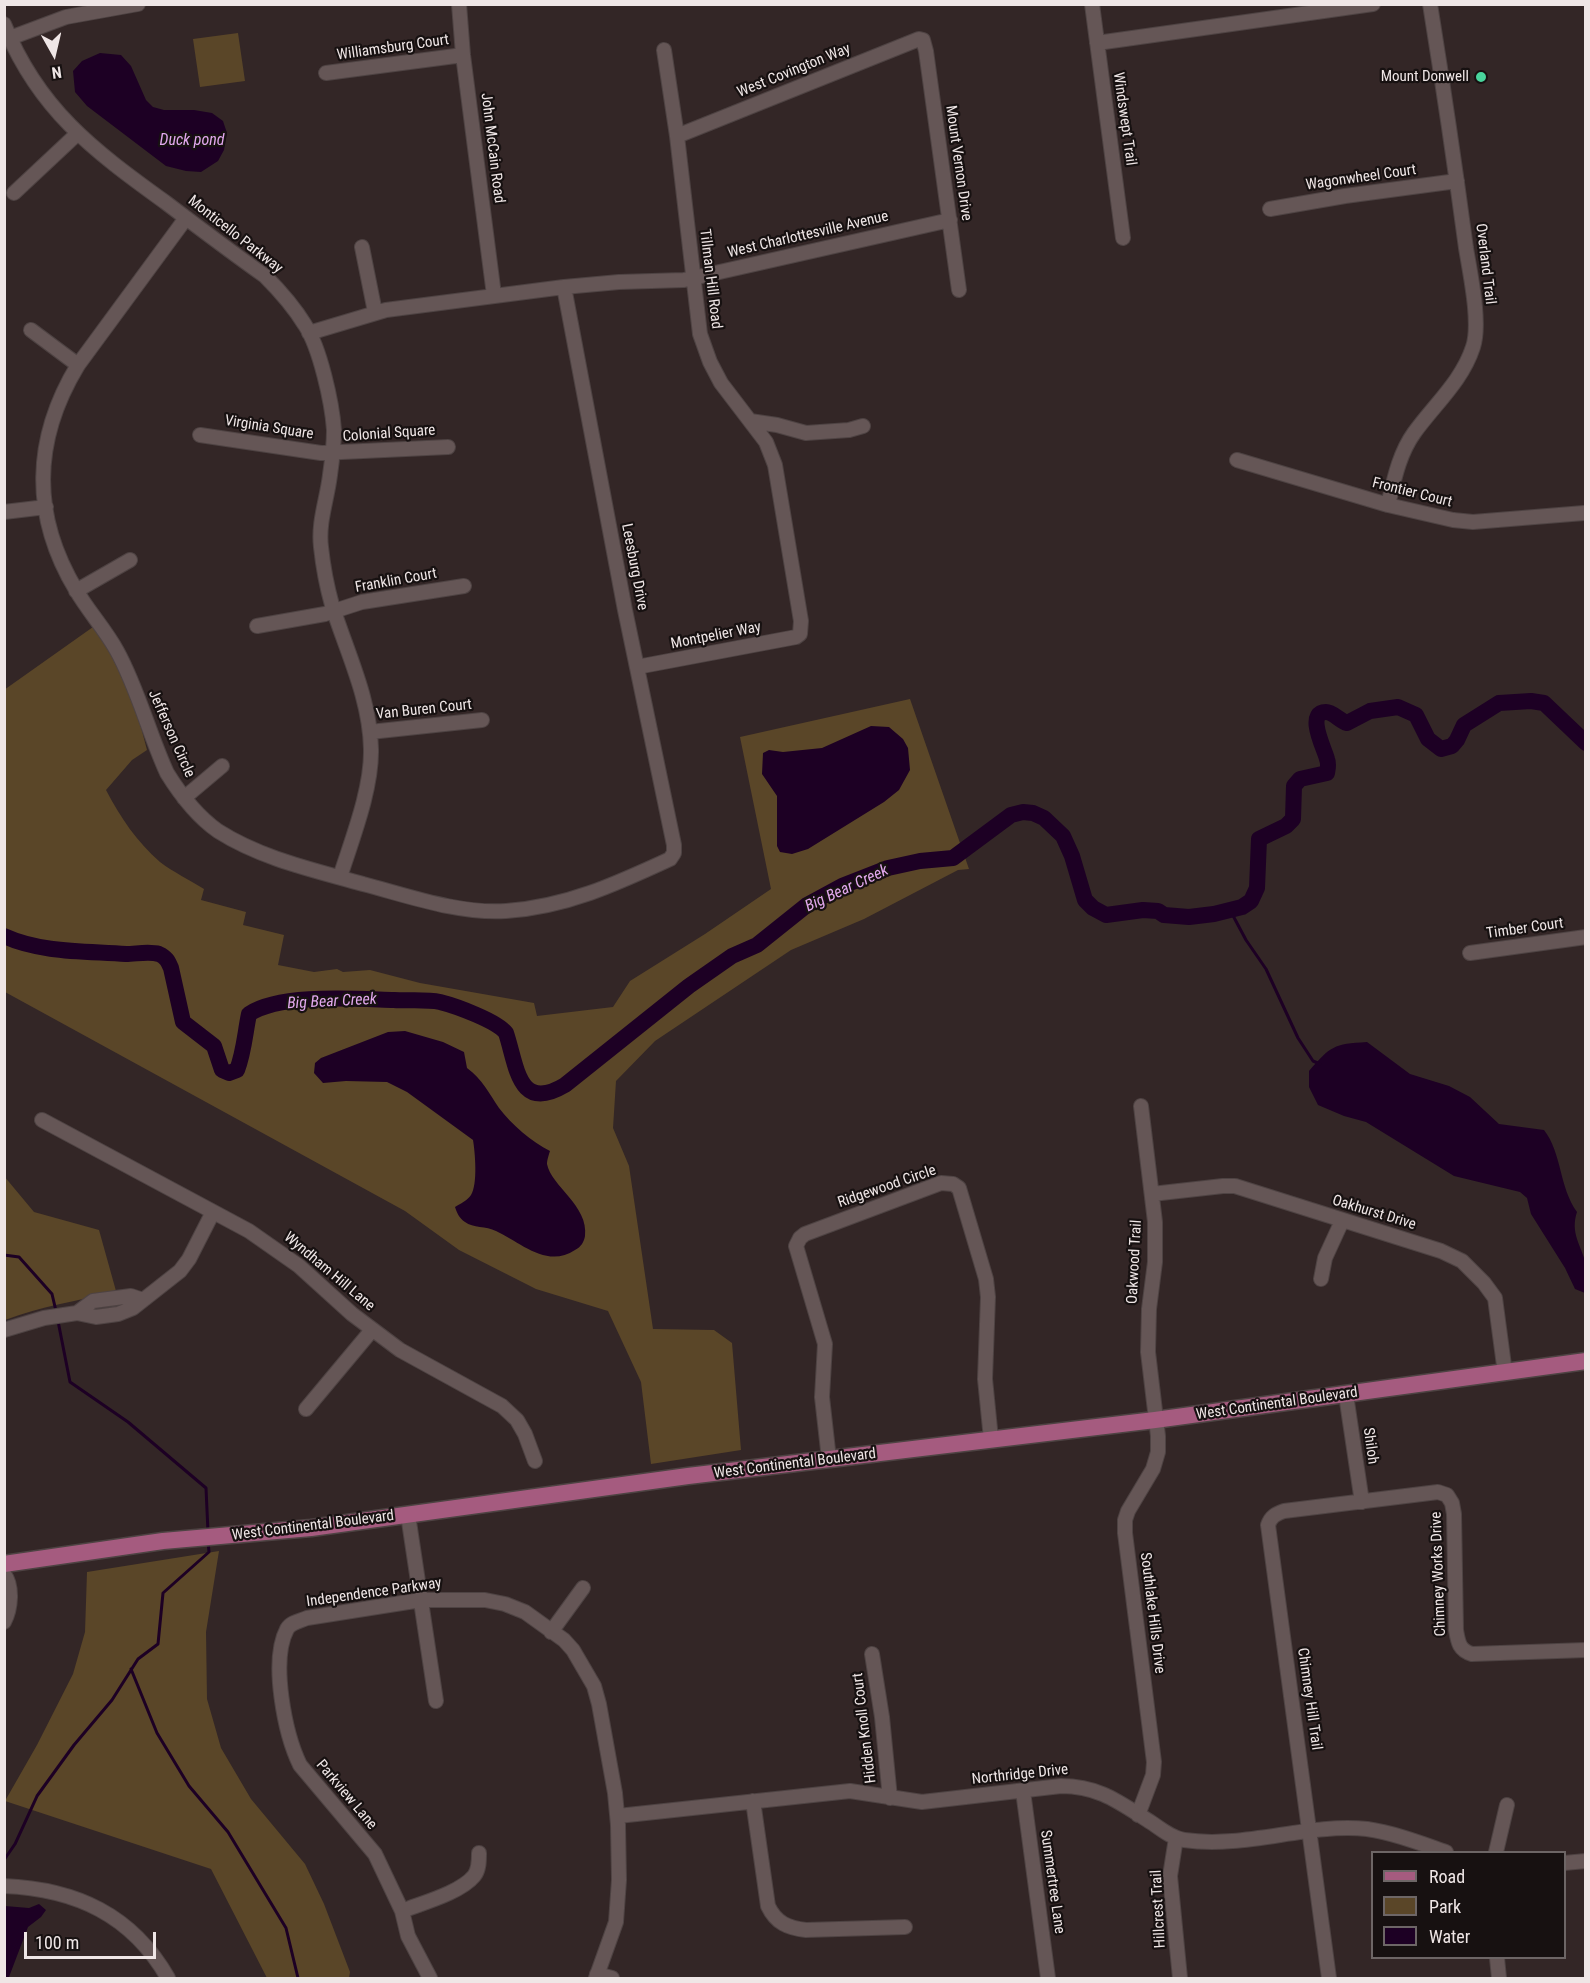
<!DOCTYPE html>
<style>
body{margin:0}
#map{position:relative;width:1590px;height:1983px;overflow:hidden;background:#332626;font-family:"Roboto Condensed",sans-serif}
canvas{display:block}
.frame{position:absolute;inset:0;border:6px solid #efe6e6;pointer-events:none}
.legend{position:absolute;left:1371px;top:1851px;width:195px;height:108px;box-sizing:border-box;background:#171111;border:2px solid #6d6666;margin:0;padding:8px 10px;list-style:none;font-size:18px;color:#efe6e6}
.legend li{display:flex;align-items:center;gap:12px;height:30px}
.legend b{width:30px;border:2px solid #6d6666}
.north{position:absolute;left:24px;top:24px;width:60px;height:60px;-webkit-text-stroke:4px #171111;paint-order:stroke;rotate:172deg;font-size:16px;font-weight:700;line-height:24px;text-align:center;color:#efe6e6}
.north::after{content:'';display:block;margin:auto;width:21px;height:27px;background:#efe6e6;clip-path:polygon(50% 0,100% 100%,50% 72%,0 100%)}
.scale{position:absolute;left:24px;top:1932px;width:132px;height:27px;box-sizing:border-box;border:3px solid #efe6e6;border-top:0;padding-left:8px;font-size:18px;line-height:21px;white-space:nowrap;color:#efe6e6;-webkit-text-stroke:4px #171111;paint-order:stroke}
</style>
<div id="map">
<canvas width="1590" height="1983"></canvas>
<div class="frame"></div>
<ul class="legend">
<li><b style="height:8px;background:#a55b7f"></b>Road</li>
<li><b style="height:16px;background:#5a4628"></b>Park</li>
<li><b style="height:16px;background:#1d0024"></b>Water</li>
</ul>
<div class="north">N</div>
<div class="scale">100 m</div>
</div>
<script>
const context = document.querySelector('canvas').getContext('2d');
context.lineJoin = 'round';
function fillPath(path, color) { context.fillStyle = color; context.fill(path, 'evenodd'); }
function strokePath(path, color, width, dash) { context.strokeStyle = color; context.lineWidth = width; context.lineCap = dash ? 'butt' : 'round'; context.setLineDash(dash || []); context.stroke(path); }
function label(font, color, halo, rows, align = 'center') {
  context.font = font + ' "Roboto Condensed",sans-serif'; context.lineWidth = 4.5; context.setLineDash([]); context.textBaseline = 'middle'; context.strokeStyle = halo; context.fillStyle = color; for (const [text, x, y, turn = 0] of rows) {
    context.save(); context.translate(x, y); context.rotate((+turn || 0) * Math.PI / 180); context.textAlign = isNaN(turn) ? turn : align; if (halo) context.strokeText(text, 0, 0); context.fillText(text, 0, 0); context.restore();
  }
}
fillPath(new Path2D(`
 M238,33L245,81L200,87L193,39Z
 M93,627L112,649L137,712L147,750L132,760L106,790C120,817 137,842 160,862C173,872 190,880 204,889L201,900L246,912L243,925L284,935L278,965L314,972L337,969L343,972L370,970L420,983L534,1003L537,1016L613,1007L630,981L705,934L771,889L740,737L910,699L969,869L958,870L864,919L791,950L655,1041L616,1081L613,1128L629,1166L653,1329L714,1330L732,1343L741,1450L651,1464L641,1382L608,1311L536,1289L459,1250L405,1211L5,992L4,690Z
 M4,1176L34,1212L99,1230L116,1291C79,1301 41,1306 5,1320Z
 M219,1551L206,1632L207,1699L221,1748L251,1799L305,1864L324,1904L350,1972L349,1978H267L211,1869L5,1801L37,1745L73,1674L85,1632L87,1572Z`), '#5a4628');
fillPath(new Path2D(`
 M100,53L121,55L131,66L146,100L153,107L164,110H194L212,113L223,121L227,133L224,150L218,161L201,172L186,171L166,166L87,106L75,92L73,71L82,61Z
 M871,726L889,727L903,739L908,748L910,770L899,790L884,802L808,849L792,854L780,852L777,846V796L762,774L763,753L769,750L783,752L822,748Z
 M405,1031L443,1042L464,1052L467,1068C482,1079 489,1093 499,1108C511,1124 532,1142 550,1151C549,1154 547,1160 547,1164C551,1186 589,1206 585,1236C584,1242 581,1247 575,1250C547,1269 520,1242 496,1231C486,1226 473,1228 465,1222C459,1218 457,1213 455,1207C460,1204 468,1200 471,1195C478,1184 475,1152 473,1140L407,1092L387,1082L346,1081L323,1083L314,1073L315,1063L321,1058L388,1032Z
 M1367,1042L1410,1074L1449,1086L1470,1097L1499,1124L1544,1130C1562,1153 1559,1187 1577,1212C1570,1233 1581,1245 1586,1264C1588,1272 1586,1284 1585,1293L1575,1289L1565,1268L1531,1214L1527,1198L1520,1192L1454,1176L1366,1122L1344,1116L1318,1105L1309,1087V1071C1331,1046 1333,1044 1367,1042Z
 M39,1904L46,1910L41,1917L28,1927L9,1977L5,1978V1906L29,1908Z`), '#1d0024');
strokePath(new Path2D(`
 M1230,910L1246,940L1266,969L1298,1038L1313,1061L1320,1064
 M4,1255L19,1257L52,1294L56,1311
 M58,1321L70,1382L128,1422L206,1488L208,1532
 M131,1669L157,1733L189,1786L228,1832L286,1928L298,1978
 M4,1860L15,1844L37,1796L74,1745L112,1700L138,1659L158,1644L163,1593L209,1552L208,1541`), '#1d0024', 3);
strokePath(new Path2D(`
 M4,936C41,953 86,951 126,954C136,954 149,951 159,954C166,957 168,961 171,968L183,1022L214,1046L222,1070L229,1073L237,1070C244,1052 245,1033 249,1014C280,993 357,999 394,1000C409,1001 426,999 440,1002C456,1006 497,1021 506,1033C517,1066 518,1113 565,1085L689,986L732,956L757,945L807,905L842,886L888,868L920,861L953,858L1011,815L1023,812L1033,813L1044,818L1063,836L1072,856L1085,900L1093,908L1106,915L1143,910L1158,911L1164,915L1189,917L1214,914L1242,907L1251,901L1257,888L1259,839L1286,826L1293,819L1294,786L1300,779L1327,773C1328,768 1329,764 1327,759C1325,750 1305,712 1326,712C1333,712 1340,721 1347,723L1370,711L1398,707L1416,715L1428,739L1441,749L1452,746L1457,740L1464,725L1499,703L1531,701L1544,703L1586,743`), '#1d0024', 16);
const minor = new Path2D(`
 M459,4L463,55L494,295
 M1092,4L1123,238
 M4,24C38,109 93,150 165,202C198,227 231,252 265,276C280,291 294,307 305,325C320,348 332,402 334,430C334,445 332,461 330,475C327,500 318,522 321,547C323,566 327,587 332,605C347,653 370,698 371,749C372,789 352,839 340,877
 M10,38L66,17L138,4
 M1097,43L1373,4
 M326,73L463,55
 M677,136L919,39L923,40L926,51L959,290
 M14,193L77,134
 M1270,209L1345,196L1457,181
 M186,218L78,365C33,439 31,515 76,590C88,611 105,629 117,651C138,689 149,734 167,773C180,794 198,817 218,831C262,859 314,870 363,884C409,896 458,914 506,911C566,907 616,884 670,859L674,853V845L625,610L564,287
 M362,247L375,312
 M31,330L78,365
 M309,333L386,310L564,287L619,282L684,280L950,220
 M750,421L777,425L806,433L849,430L863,426
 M200,435L321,453L448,447
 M1237,460L1388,505L1453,520L1473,522L1584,513
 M1388,505C1394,480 1399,454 1414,433C1435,404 1462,381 1473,347C1481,323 1470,273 1466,248C1455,166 1443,85 1430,4
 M4,512L46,507
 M76,591L130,560
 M257,626L325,614L362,602L464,586
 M637,667L796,637L800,634L801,621L775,465L766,442L721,383L710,362L700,334L677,136L664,50
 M370,732L482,720
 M184,798L222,766
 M1470,953L1586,937
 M42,1120L249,1231L299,1266L352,1314L400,1350L502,1406L517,1420L525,1434L535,1461
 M1152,1194L1223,1186H1235L1441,1251L1462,1261L1484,1283L1495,1298L1505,1373
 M1321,1279L1325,1258L1342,1221
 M77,1313L93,1301L131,1296L143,1300
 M4,1330L44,1318L77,1313L96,1317L118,1314L133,1308L180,1271L189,1259L213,1212
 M1346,1395L1362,1502
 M306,1409L372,1330
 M829,1459L822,1397L825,1344L796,1246L800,1238L805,1234L941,1183L953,1184L959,1188L986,1279L988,1297L985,1379L991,1439
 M408,1515L436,1701
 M4,1574C13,1586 11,1609 4,1622
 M551,1632L583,1588
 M872,1654L882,1717L890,1798
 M1023,1791L1048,1978
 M753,1801L768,1906C776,1923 788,1928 806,1930L905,1927
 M1138,1815L1153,1775L1154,1762L1125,1533V1520L1128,1511L1153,1469L1158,1452V1436L1148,1352L1149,1309L1155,1262V1222L1141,1106
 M618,1816L850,1791L922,1802L1061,1786C1100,1786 1120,1803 1152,1823C1162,1830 1172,1838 1184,1840C1246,1849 1306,1823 1367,1829C1394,1833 1420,1843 1446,1852
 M1176,1838L1170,1876L1180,1978
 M1496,1852L1507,1805
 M1564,1863L1586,1861
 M4,1886C76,1889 132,1915 168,1978
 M402,1911C422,1903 460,1893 474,1876C479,1870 479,1861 479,1853
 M1497,1958L1499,1978
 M597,1974L612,1978
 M430,1978L408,1936L402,1911L375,1854L300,1765C285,1734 270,1661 287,1629C291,1622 300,1621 307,1618L421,1600H485L505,1604L525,1612L564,1640L573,1650L594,1686L599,1704L615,1793L618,1825L619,1880L616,1922L596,1978
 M1329,1978L1268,1525C1271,1516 1276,1514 1284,1511L1438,1492L1447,1495L1452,1503L1454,1514L1456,1630C1458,1642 1459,1650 1472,1654L1586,1650`);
const major = new Path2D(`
 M4,1564L163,1541L311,1528L688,1476L1155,1420L1586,1361`);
strokePath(minor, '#4e4343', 16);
strokePath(major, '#4e4343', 19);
strokePath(minor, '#655656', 14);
strokePath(major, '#a55b7f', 16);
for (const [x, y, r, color] of [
 [1481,77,6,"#49d49c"]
]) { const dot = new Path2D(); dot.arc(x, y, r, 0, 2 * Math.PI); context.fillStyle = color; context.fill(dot); strokePath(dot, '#171111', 2); }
label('15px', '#efe6e6', '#171111', [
 ["Williamsburg Court",393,48,-8],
 ["West Covington Way",794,71,-22],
 ["Windswept Trail",1124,119,82],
 ["John McCain Road",492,148,83],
 ["Mount Vernon Drive",958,163,82],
 ["Wagonwheel Court",1361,178,-8],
 ["Monticello Parkway",235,235,38],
 ["West Charlottesville Avenue",808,235,-13],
 ["Overland Trail",1485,264,83],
 ["Tillman Hill Road",710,279,83],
 ["Virginia Square",269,428,9],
 ["Colonial Square",389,434,-4],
 ["Frontier Court",1412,493,14],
 ["Leesburg Drive",634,567,79],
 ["Franklin Court",396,581,-10],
 ["Montpelier Way",716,636,-11],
 ["Van Buren Court",424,710,-6],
 ["Jefferson Circle",171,734,66],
 ["Timber Court",1525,929,-8],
 ["Ridgewood Circle",887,1187,-19],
 ["Oakhurst Drive",1374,1213,17],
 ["Oakwood Trail",1135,1262,-87],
 ["Wyndham Hill Lane",329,1272,40],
 ["West Continental Boulevard",1277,1404,-8],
 ["Shiloh",1370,1446,82],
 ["West Continental Boulevard",795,1464,-7],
 ["West Continental Boulevard",313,1526,-7],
 ["Chimney Works Drive",1439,1574,-92],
 ["Independence Parkway",374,1593,-8],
 ["Southlake Hills Drive",1152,1613,83],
 ["Chimney Hill Trail",1309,1699,82],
 ["Hidden Knoll Court",865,1728,-97],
 ["Northridge Drive",1020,1775,-6],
 ["Parkview Lane",346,1795,50],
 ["Summertree Lane",1052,1882,82],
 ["Hillcrest Trail",1159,1909,-93]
]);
label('15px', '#efe6e6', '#171111', [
 ["Mount Donwell",1469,77]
], 'right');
label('italic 16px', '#e2a8ee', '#171111', [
 ["Duck pond",192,141],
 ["Big Bear Creek",847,889,-25],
 ["Big Bear Creek",332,1002,-3]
]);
</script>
